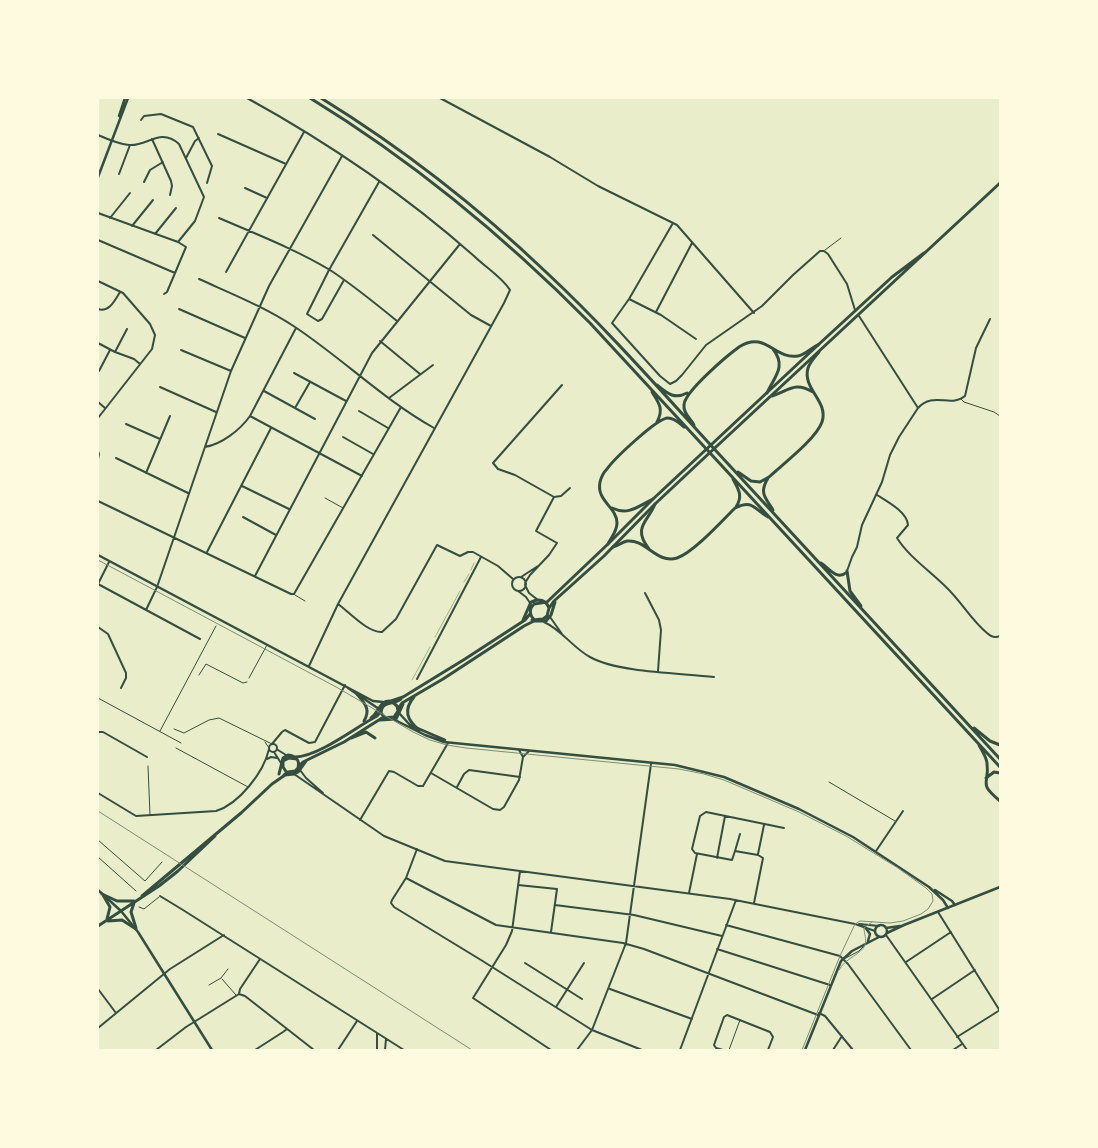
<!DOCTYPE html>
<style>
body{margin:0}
#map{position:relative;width:1098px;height:1148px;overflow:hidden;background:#e9edc9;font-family:Montserrat,sans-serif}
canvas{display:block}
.frame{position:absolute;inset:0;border:99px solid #fefae0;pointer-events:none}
</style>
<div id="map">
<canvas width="1098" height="1148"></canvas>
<div class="frame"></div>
</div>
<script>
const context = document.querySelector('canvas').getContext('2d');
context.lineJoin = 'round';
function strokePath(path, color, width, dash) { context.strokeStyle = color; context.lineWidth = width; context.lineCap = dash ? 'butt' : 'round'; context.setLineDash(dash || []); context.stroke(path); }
strokePath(new Path2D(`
 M471,570L474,563
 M464,582L469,574
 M435,637L460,591
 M412,680L430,647`), '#a3b18a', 1);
strokePath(new Path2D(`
 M825,250L841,238
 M325,498L343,508
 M295,595L305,601
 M199,675L206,664L243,683L247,682
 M249,678L267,645
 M174,729L184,733L209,720L219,718L272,744
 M265,742L269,748
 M176,748L248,787
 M148,766L150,815
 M829,782L895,821
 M98,840L145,881L162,862
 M98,857L136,891
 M139,907L144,909L159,897
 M846,958L859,951L865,945
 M222,979L236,995
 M209,985L221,978L228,969
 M729,1050L740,1020`), '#344e41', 1);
strokePath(new Path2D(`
 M961,399L964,402L994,412L1000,416
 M98,698L181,743
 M160,731L216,626`), '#344e41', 1);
strokePath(new Path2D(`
 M247,98C327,142 405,195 474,256C485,267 502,277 510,290L504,303L338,604L309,666
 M440,98L550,157L598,186L673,223
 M141,120L144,116L161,114L193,127L212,166L207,183
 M218,134L286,164
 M98,135C107,139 119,144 129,145C147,147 160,127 179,144L204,197L195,221L178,242
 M152,139L171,181L172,186L170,195
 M186,158L195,141L199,138
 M119,174L130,145
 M144,182L150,170L163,162
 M245,188L267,198
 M98,213L178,242L186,247L167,292L164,294
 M110,218L130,193
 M219,218C256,234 295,249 330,270C353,285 375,303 397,321
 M132,226L153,200
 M155,234L176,208
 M373,235L471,315L491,326
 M98,240L175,273
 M226,272L304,132
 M199,279C232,294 265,307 295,327C343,359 384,400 434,428
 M344,280L322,319L318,321L307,314L329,270L379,182
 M98,281L123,293L150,324L155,335L152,349L98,418
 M629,299L612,323L660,376L670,384L676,381L682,375L706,345L762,306L793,275L820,251H824L828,254L847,284L855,310
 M98,309C109,313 115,300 120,292
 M179,309L245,338
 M656,312L692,243
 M859,316L918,408C933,391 951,408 965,396L976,348L990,319
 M696,339L661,315L629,299L673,223L677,225L754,313
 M380,341L420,374
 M98,343L115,352L134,359L140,364
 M181,350L231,371
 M115,352L127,329
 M99,371L110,350
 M294,373L346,401
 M160,387L216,412
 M264,391L315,419
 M389,398L433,365
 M98,402L105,408
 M295,408L310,382
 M359,411L388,428
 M250,416L296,328
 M126,424L160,439
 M343,437L373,454
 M205,447C222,444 240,430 250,416L362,476
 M98,451L99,454L98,459
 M116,458L188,493
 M146,473L170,416
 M242,486L289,509
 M877,495C888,502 907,512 908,525L897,538C909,557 930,571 946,587C961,601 971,620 987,633C991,637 995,638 1000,636
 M554,497L561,496L570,488
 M98,501L291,594H294L401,407
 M243,517L276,535
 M207,552L271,428
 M847,571L852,557L857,547L862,525L882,482L890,455L899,437L918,408
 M255,576L372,353L460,244
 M521,577L538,566
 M512 584a7 7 0 1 1 14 0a7 7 0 1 1-14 0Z
 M525,583L530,575L549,555L557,543L536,531L554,497L515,475L498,469L493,463L562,385
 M98,584L200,639
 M98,584L109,562
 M525,585L529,593L538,600
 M518,591L526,597L530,603
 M645,593L659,620L661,630L658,671
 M338,604C349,612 368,633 382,632L396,619L437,545L460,556L468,552H473L498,566L513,579
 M146,610L157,587L231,371L269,286L342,156
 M550,617L562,634
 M544,622C562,630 573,648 590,657C619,673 680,673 714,677
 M98,627L108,634L126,673V678L121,688
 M417,679L481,557
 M98,732H103L147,757
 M269 748a4 4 0 1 1 8 0a4 4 0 1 1-8 0Z
 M272,744L282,732L285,730L309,743L315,742L345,685
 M278,750L286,755
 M519,750L523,757
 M274,752L281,763
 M267,759L271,757L277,758
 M300,770L306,778L323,793
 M431,773L493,809L500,810L504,807L519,780L523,757L529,751
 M294,774L384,836L445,861L730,899L855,924L875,931
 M457,787L464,774L469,770L520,777
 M98,793L136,816L216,811C239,804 264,772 269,749
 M360,820L389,771L394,772L418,786H423L448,743
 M417,849L406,878L392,900L391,903L394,907L481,960L592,1030L642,1050
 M735,851L740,834
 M876,851L903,811
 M758,854L764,825
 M717,858L725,816
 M520,871L512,931L506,945L473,998L551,1050
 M406,878L496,925L623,943L644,949L818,1015
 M518,885L557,889L551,932
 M689,893L697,854
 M160,896L183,910L404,1050
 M754,903L763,858L758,855L735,851L732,860L695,853L692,849L700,816L706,812L784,828
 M555,905L634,915L722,936
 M938,912L1000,1011
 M859,924L879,926
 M726,925L840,956L848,964L911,1050
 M886,935L967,1050
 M717,949L830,985
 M906,962L951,932
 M525,963L582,999
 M98,989L116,1013
 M610,989L692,1019
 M239,994L245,996L314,1050
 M932,999L975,970
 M556,1007L584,963
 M819,1013L825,1016L853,1050
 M98,1028L170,969L224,935
 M957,1037L1000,1010
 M156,1050L186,1027L239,994L240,989L260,959
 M255,1050L283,1032L287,1029
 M338,1050L357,1021
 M377,1050V1033
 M385,1050L386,1039
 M577,1050L592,1030L626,943L651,764
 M680,1050L736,900
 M723,1050L716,1048L714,1045L724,1017L727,1015L770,1032L773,1037L768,1050
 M833,1050L842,1036
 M953,1050L962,1044`), '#344e41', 2);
strokePath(new Path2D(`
 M98,555L373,701L383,702
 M348,688L379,709
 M399,713L410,725L445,740
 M395,720L425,735L444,742L675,765L724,777L799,809L853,837L929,887L943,900L948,908
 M935,890L952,901L955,905`), '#344e41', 2.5);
strokePath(new Path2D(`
 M119,116L125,98
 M98,177L128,98
 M98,890L121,911L138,932L212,1050
 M875 931a6 6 0 1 1 12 0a6 6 0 1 1-12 0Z
 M865,927L870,934L868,941
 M886,928L900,926
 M887,933L904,925L1000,887
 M805,1050L841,961L852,951L879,937`), '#344e41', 2.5);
strokePath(new Path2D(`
 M549,608L554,601L604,556L655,504L703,459L1000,183
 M523,620L531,602C539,598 546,600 549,608L547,616L543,619L532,620
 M536,621C530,617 528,610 534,604L547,602L608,544L653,499L818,345L892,277L924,253
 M357,694C365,704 371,709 364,721
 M414,697C403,710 407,720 419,730
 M391,701L403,697L465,659L525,620L530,614
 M398,709L402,703L443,679L524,626L534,621H546L551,615L555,602
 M385,718L381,713C382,700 392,706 401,699
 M380,720L396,719L403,704
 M351,738L366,732L375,738
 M295,757C318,757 356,727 377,716L381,711
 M299,766L303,762L344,742L382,718L394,717L398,711L397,706L391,701C379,700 380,711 371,718
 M287,773L283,767V761L289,758L297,759
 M279,774L283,758L288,755C296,756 300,760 298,768L295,771L288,772L284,775
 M102,894L117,901H134
 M103,895L110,907L107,919
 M142,896L241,813L272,784L285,775L294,774L298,772L306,761
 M134,903L131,912L136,928
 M108,921L122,920L136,929
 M98,926L159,886L178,871L215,836`), '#344e41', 3);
strokePath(new Path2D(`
 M310,98C413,161 505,237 590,323L1000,767
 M321,98C402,148 478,207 547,273C607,329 662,392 718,453C812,555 906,657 1000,759
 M657,385C667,393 674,400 687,393
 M652,392C659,403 664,409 657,422
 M767,393C774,377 787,367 773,349
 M772,396C789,391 794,381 813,392
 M694,425C690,418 683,413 684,405C684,392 728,355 739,347C766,330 774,360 798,356C805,355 811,348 818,345
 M738,472L751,481L760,482L769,477C783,464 816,439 822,422C829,401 802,389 808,368C810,362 815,357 819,352
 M768,478C759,493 765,497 773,510
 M733,479C739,490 743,496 736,507
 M612,508C629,516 638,506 653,499
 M608,544C611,537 617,532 617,523C617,507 596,501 600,482C601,478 604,472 607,469C614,459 657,418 668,418C675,418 680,424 684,427
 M613,547C618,546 622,542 627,541C646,539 656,564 677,558C693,553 722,521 735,508C753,499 754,509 768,517
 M649,549C632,527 648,522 655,504
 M821,563C830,569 837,581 847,572
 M847,571L850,591L861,606
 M974,728L990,741L1000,745
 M979,745C982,751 986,756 987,763C990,785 977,782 1000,801
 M986,778L994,772L1000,773`), '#344e41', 3);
strokePath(new Path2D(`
 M98,560L338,688L413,732L430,740L447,745L466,748L679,769L704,774L724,780L799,812L846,836L898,868L926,888L932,894L933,901L928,909L921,914L903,921L890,923L860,921L855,924L840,956L802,1050
 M839,970C845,958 862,954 865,945C867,939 864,934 864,928L872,922`), '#7c8e77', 1);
strokePath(new Path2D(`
 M98,811L472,1050`), '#7c8e77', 1);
</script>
